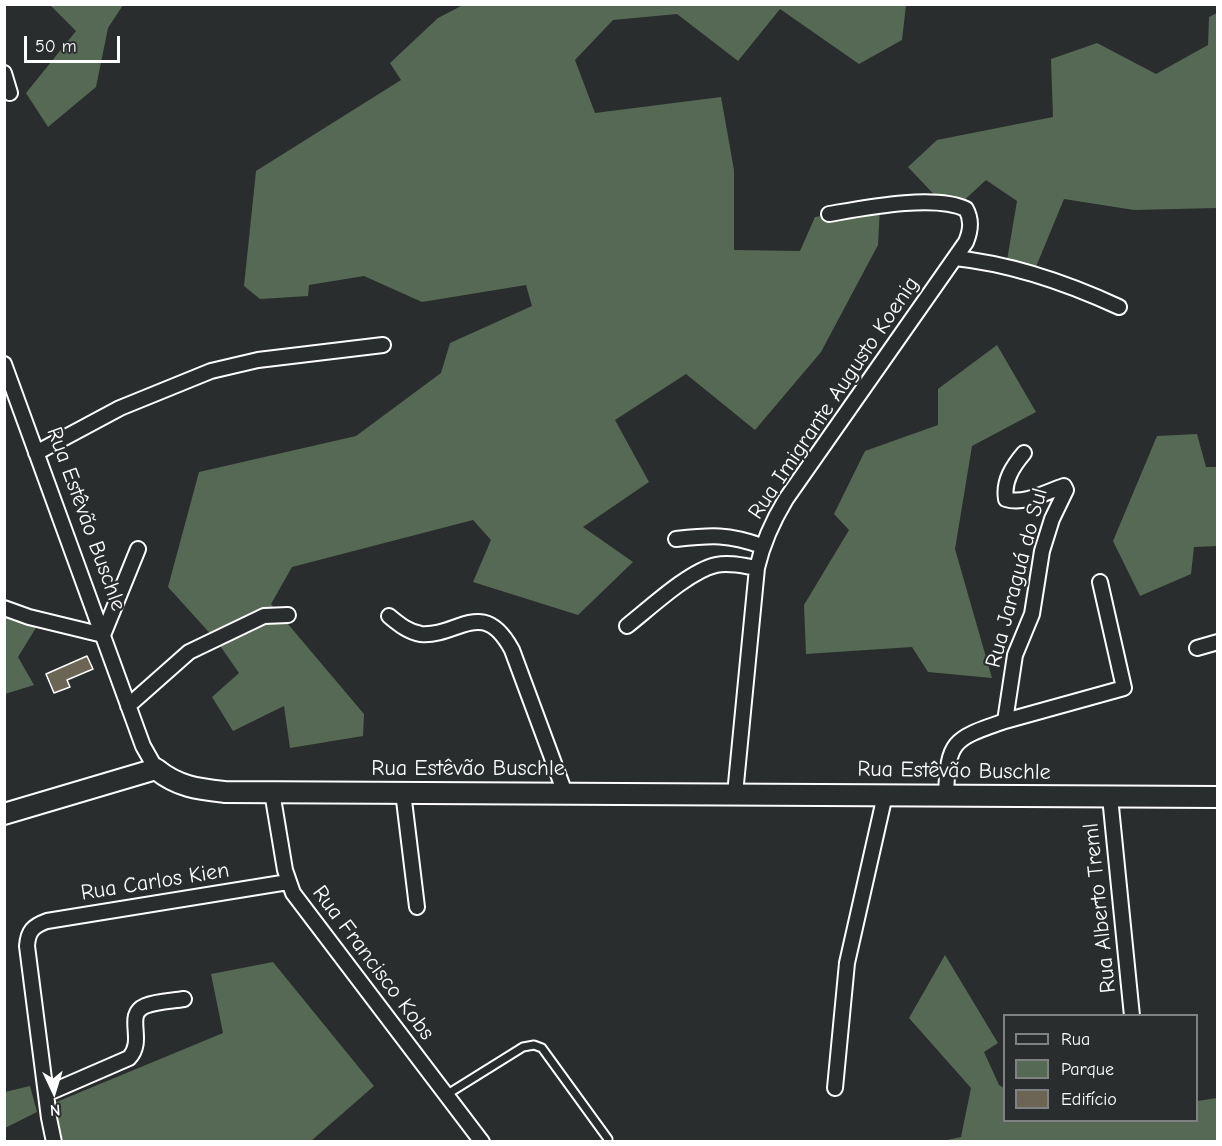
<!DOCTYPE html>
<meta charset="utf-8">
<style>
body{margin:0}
#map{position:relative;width:1222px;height:1146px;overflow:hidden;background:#2a2d2e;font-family:"Comic Neue",sans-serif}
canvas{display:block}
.frame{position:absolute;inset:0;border:6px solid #fff;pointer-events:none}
.legend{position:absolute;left:1003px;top:1014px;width:195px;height:108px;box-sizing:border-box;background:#2a2d2e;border:2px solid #7f8182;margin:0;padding:8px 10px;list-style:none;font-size:18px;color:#fff}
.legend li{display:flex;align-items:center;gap:12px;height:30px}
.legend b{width:30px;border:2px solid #7f8182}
.north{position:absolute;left:24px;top:1062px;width:60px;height:60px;-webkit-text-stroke:4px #2a2d2e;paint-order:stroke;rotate:176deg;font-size:16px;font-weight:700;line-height:24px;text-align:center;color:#fff}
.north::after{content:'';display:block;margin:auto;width:21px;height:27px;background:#fff;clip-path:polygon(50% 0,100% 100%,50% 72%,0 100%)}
.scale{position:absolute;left:24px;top:36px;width:96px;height:27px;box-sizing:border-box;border:3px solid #fff;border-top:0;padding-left:8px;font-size:18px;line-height:21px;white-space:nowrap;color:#fff;-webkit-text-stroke:4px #2a2d2e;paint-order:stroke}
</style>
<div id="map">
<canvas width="1222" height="1146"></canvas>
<div class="frame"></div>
<ul class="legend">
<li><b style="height:8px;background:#2a2d2e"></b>Rua</li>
<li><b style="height:16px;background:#556954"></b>Parque</li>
<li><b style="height:16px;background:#6c6454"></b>Edifício</li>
</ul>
<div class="north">N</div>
<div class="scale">50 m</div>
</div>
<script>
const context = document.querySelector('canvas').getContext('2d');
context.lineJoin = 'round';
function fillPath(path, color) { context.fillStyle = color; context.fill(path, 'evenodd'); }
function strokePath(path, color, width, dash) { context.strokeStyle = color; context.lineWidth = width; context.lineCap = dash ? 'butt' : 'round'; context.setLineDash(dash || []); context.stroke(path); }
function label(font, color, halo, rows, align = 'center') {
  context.font = font + ' "Comic Neue",sans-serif'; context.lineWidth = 4.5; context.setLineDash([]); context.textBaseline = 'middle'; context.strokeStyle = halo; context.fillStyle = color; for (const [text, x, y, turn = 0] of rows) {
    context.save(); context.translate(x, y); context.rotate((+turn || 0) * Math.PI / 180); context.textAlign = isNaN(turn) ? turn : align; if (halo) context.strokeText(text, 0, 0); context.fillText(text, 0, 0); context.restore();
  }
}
fillPath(new Path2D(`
 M465,4L906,5L902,40L859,64L780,9L738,61L677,14L613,20L575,60L595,113L721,97L734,170V250L800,251L815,217L880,206L878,245L821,352L755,430L686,374L615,420L649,482L583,527L633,562L578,615L473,582L491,540L473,520L292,567L271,604L364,714L363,736L290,748L284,706L233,731L212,697L239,673L216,640L168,587L199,472L356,436L441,373L450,343L532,306L526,285L422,302L364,276L309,285L308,296L260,299L244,286L256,171L401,80L390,63L438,18Z
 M50,5H123L108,28L96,87L48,127L26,93L76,31Z
 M1217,13V208L1134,210L1064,199L1033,274L1006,266L1017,201L986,180L959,205L943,204L908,167L937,140L1053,117L1051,59L1097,43L1156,74L1208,45L1209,17Z
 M997,345L1036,412L972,446L955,549L992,678L928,672L912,647L806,654L804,605L849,530L834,514L865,451L938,425V389Z
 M1197,434L1206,467H1217V546L1194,547L1191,574L1140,596L1113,541L1157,436Z
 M5,615L37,626L18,657L34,685L5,694Z
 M945,955L998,1043L984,1052L999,1085L1004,1088V1120H1196L1197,1101L1217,1098V1141H943L961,1137L971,1088L909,1018Z
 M273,962L374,1086L311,1141H63L54,1103L223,1033L211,974Z
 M30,1086L37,1112L5,1128V1092Z`), '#556954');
const building = new Path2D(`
 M87,656L93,669L67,680L70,687L54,693L46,674Z`);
fillPath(building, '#6c6454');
strokePath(building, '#fff', 1.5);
const lane = new Path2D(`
 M446,1095L523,1047L534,1045L542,1048L608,1139`);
const street = new Path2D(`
 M4,73L10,93
 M955,258C1013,264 1067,283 1119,307
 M4,364L143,746L156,769
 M36,453L120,408L211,371L258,360L383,345
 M676,539C712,535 728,534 762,546
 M4,608L29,617L103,635L138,549
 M389,616C399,624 408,632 421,634C458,637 483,596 512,650L565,793
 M627,626C650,608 689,571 716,565C730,562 744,566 757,568
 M1197,648L1218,642
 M128,706L189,652L264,616L288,615
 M1005,721L1124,688L1100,582
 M272,792L285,870L293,893L482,1142
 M403,792L417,907
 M735,794L757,568C763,542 772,522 786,499L966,242C971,230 972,220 966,209C934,194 864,208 829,214
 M946,795C948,740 953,739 1005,721L1015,655L1032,614L1042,551L1052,519L1066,490L1064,486C1046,492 1024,505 1006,499C1003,481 1013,466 1024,453
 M1110,797L1132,1016
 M835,1088L847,963L885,795
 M46,1094L129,1058C146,1040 124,1015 145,1006C157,1001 172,1001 184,999
 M54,1142L49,1118L27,946C28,931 33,926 47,921L288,882`);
const secondary = new Path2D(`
 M4,814L156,769C178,787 198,789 225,792L1218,797`);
strokePath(lane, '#fff', 11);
strokePath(street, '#fff', 18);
strokePath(secondary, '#fff', 24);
strokePath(lane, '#2a2d2e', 7);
strokePath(street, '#2a2d2e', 14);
strokePath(secondary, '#2a2d2e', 20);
label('22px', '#fff', '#2a2d2e', [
 ["Rua Imigrante Augusto Koenig",834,398,-56],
 ["Rua Estêvão Buschle",86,519,70],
 ["Rua Jaraguá do Sul",1017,578,-75],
 ["Rua Estêvão Buschle",468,769],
 ["Rua Estêvão Buschle",954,771,1],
 ["Rua Carlos Kien",155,882,-9],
 ["Rua Alberto Treml",1100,908,-96],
 ["Rua Francisco Kobs",373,963,53]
]);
</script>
